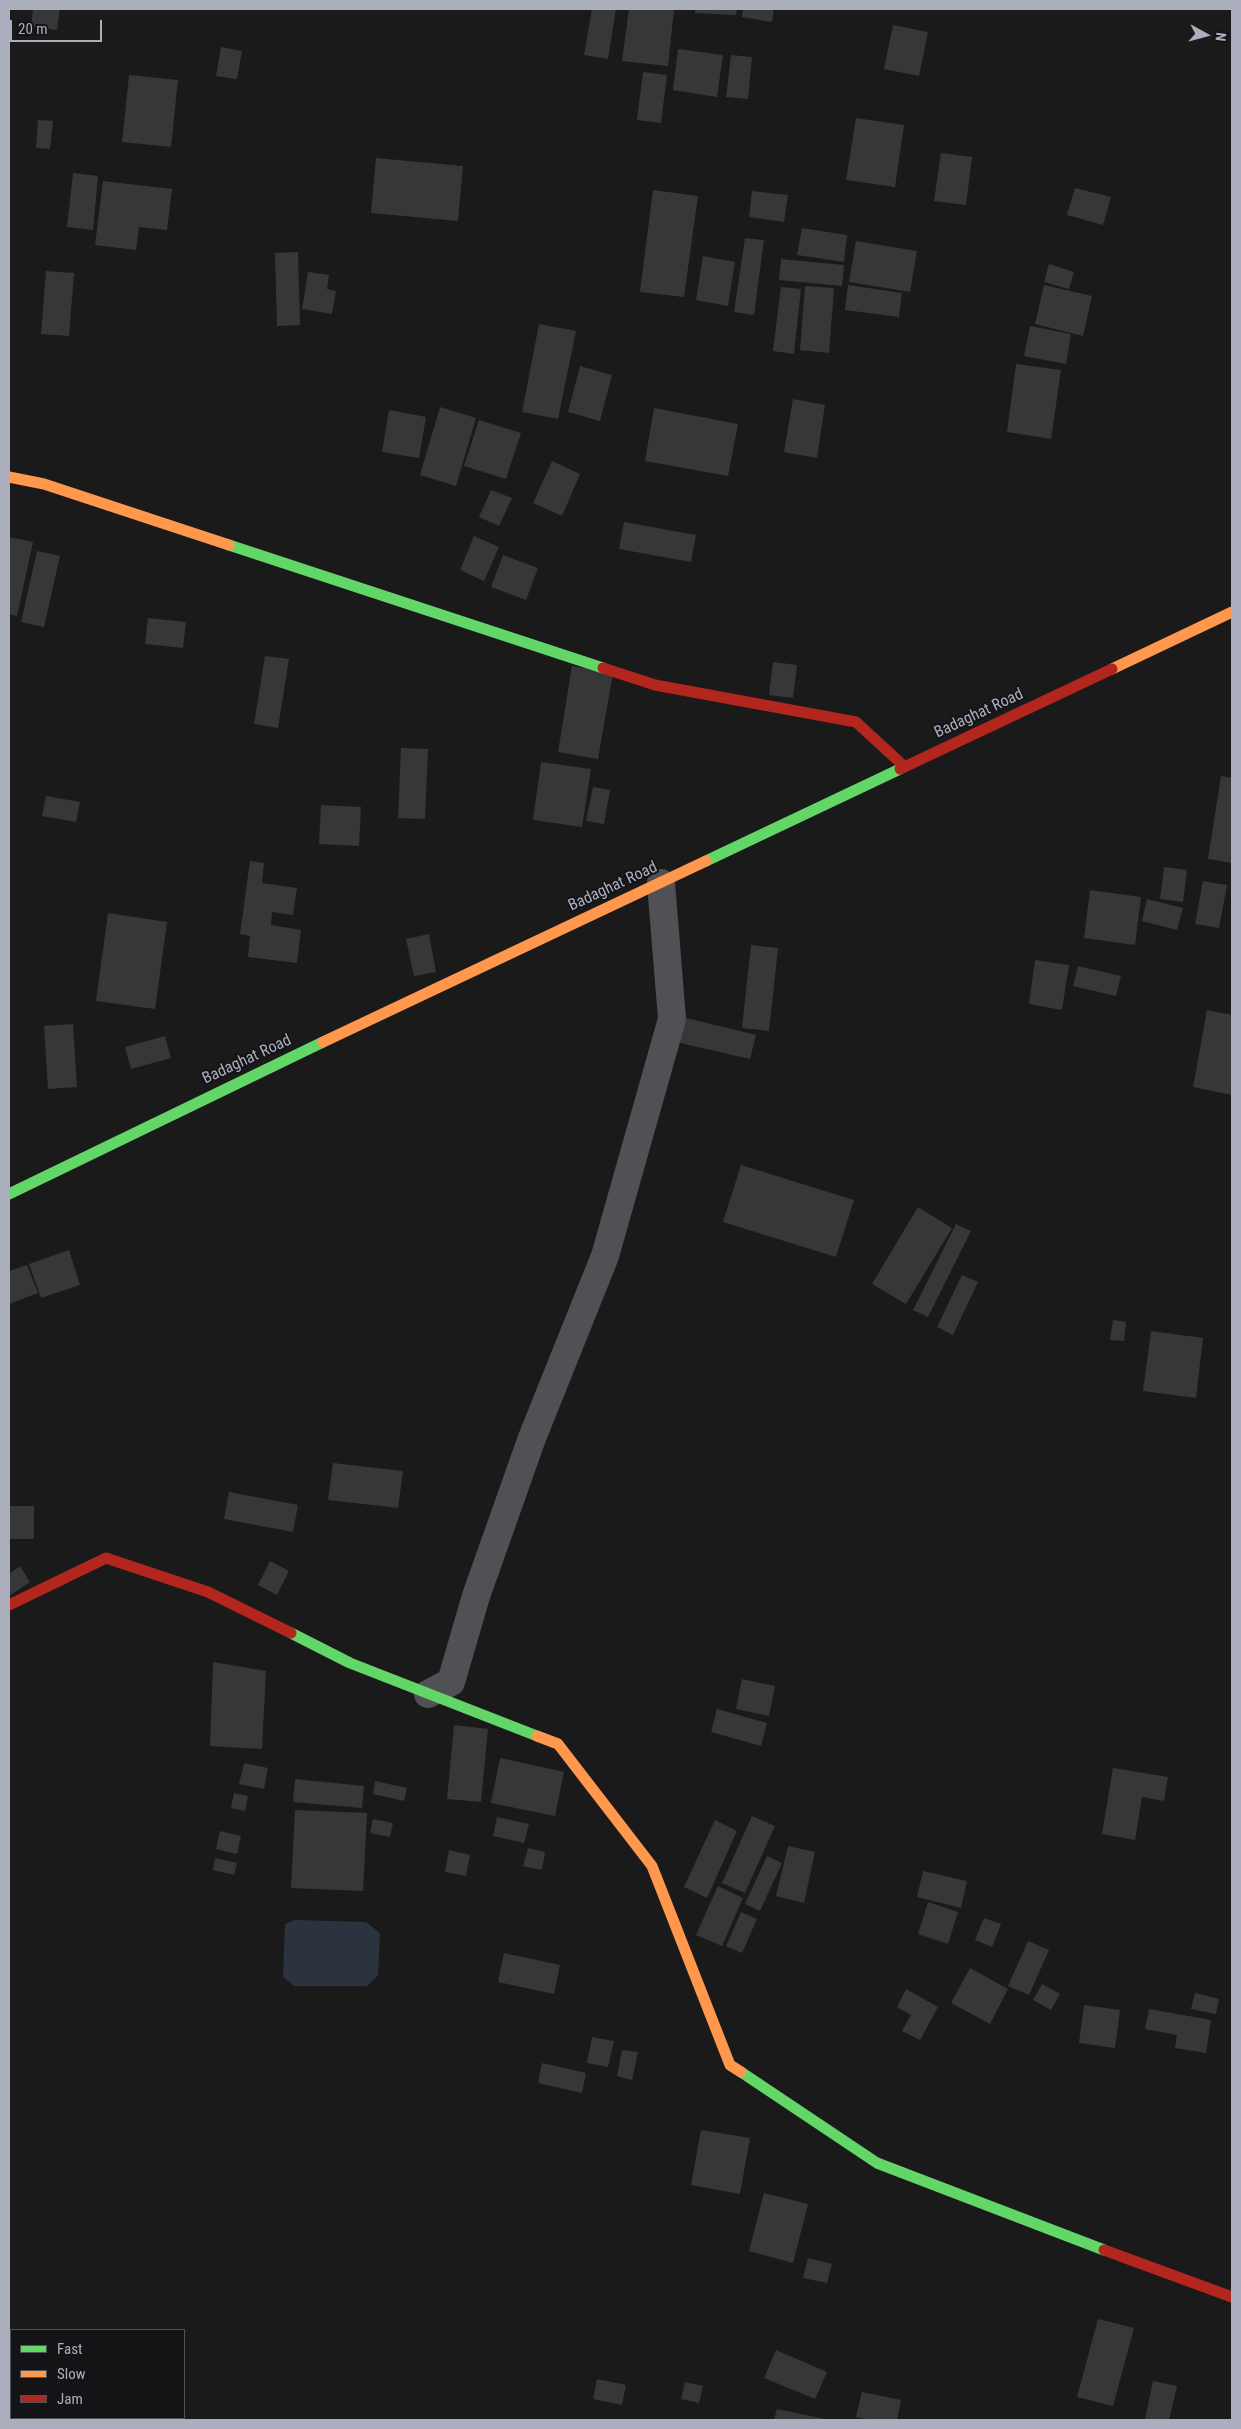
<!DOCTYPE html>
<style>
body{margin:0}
#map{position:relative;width:1241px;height:2429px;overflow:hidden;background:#1a1a1b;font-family:"Roboto Condensed",sans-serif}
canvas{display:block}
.frame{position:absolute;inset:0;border:10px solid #aaaebd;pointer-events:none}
.legend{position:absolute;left:10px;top:2329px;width:175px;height:90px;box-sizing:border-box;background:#141417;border:1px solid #505259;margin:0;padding:6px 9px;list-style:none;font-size:15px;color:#aaaebd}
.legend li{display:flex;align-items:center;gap:10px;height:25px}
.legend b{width:25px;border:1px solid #505259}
.north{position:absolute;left:1181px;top:10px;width:50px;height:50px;-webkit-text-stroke:4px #141417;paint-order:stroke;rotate:97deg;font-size:14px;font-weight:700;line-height:20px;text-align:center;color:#aaaebd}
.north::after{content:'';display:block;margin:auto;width:18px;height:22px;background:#aaaebd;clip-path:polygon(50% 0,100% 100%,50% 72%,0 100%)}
.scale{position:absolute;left:10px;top:20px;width:92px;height:22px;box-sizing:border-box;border:2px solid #aaaebd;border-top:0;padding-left:6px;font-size:15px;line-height:18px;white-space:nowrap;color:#aaaebd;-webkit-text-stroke:4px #141417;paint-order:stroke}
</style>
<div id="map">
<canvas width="1241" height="2429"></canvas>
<div class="frame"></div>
<ul class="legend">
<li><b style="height:6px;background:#63d668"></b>Fast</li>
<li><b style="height:6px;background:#ff974d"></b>Slow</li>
<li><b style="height:6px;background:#b3261e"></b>Jam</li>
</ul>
<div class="north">N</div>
<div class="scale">20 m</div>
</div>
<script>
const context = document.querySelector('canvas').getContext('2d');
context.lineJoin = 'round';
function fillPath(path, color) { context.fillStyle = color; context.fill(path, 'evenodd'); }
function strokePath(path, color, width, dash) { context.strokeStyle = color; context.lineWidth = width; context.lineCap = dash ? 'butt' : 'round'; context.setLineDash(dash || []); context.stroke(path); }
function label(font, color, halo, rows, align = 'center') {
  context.font = font + ' "Roboto Condensed",sans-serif'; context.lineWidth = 4; context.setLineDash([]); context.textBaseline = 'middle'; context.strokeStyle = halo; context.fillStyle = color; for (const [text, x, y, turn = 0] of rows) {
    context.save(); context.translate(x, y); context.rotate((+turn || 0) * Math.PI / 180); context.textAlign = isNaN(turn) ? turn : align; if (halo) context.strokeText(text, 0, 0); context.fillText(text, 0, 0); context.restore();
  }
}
fillPath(new Path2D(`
 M295,1920L366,1922L380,1933L378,1975L367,1986H294L283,1977L285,1924Z`), '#2b343e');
fillPath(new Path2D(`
 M33,9H60L57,30L31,27Z
 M592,9H616L608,59L584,55Z
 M629,9H674L668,66L622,61Z
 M695,9H737L736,15L695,13Z
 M743,9H774L772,22L742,17Z
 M893,25L928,32L919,76L884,69Z
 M221,47L242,51L237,79L216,76Z
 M678,49L723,55L717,97L673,90Z
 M731,55L752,57L748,99L726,97Z
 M643,72L667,75L661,123L637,120Z
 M129,75L178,80L171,147L122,142Z
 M856,118L904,125L895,187L846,180Z
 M38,120L53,121L50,149L36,148Z
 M941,153L972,157L966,205L934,201Z
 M376,158L463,166L458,221L371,213Z
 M73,173L98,176L93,230L67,227Z
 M103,181L172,189L167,230L139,227L136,250L95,245Z
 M1075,188L1111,197L1103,225L1067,215Z
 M653,190L698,196L684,297L640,292Z
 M752,191L788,195L784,222L749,217Z
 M802,228L847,235L844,262L797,255Z
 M745,238L764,240L754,315L734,312Z
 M856,241L917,251L910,292L849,282Z
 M298,252L300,325L277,326L275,253Z
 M703,256L735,262L728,306L696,300Z
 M781,259L844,265L842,286L779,280Z
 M1049,264L1074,272L1069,289L1044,282Z
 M46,271L74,273L69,336L41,334Z
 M308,272L329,275L327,289L336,291L332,314L302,309Z
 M848,285L902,293L899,317L845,310Z
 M1044,285L1092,296L1083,336L1035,324Z
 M805,286L834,288L829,353L800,350Z
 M781,287L801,289L794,354L773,351Z
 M539,324L576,331L558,419L522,412Z
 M1030,326L1071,334L1066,364L1024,356Z
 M1016,364L1061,370L1051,439L1007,432Z
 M580,366L612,375L600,421L568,412Z
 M793,399L825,405L817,458L784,452Z
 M440,407L476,418L456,486L420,475Z
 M654,408L738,424L728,476L645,461Z
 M389,410L426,417L419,458L382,452Z
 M479,420L521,433L506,479L464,466Z
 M552,461L580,474L562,516L533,503Z
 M491,490L512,498L499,526L479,517Z
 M624,522L696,535L691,562L619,549Z
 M474,536L499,547L484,581L460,570Z
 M9,537L33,542L17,616L9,614Z
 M37,551L60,556L44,627L21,622Z
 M503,555L538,568L526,600L491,587Z
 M148,618L186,622L183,648L145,644Z
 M265,656L289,659L278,728L254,724Z
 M773,662L797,665L793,698L769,695Z
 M572,666L613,673L598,759L558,752Z
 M401,748L428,749L425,819L398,818Z
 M541,762L591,769L582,827L533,820Z
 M1221,776L1232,778V863L1208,859Z
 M593,787L610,790L604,824L586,821Z
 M46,796L80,802L76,822L42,816Z
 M321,805L361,807L359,846L319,844Z
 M250,861L264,863L262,883L297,888L293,915L272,912L271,925L301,930L297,963L248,957L250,936L240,934Z
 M1164,867L1187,870L1183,902L1160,899Z
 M1203,881L1227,885L1219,928L1195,924Z
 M1090,890L1141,897L1135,945L1084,938Z
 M1147,899L1183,908L1177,930L1142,921Z
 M108,913L167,922L155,1009L96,1001Z
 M429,934L436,972L414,976L406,939Z
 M751,945L778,948L769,1031L742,1028Z
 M1035,960L1069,965L1062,1010L1029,1004Z
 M1078,966L1121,976L1116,996L1073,986Z
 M1207,1010L1232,1015V1095L1193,1087Z
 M678,1016L756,1035L750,1059L672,1041Z
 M73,1024L77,1087L48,1089L44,1026Z
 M165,1036L171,1058L131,1069L125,1047Z
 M741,1165L854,1200L836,1257L723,1222Z
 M918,1207L952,1228L906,1304L872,1284Z
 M956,1224L971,1231L928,1317L913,1310Z
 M69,1250L80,1285L41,1298L29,1264Z
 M27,1265L38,1293L9,1304V1271Z
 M962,1275L978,1282L953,1335L937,1327Z
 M1113,1320L1126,1322L1124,1341L1110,1340Z
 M1151,1331L1203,1338L1196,1398L1143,1391Z
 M333,1463L403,1471L398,1508L328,1500Z
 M229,1492L298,1505L293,1532L224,1519Z
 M9,1506H34V1539H9Z
 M270,1561L289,1571L277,1595L258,1585Z
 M20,1566L30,1582L9,1596V1574Z
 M213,1662L266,1671L262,1749L210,1746Z
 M742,1679L775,1686L769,1716L736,1709Z
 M717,1709L767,1723L761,1746L711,1732Z
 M454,1725L488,1729L481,1802L447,1799Z
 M500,1758L564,1772L555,1816L491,1803Z
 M244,1763L268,1768L264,1789L239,1784Z
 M1113,1768L1168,1777L1164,1801L1142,1797L1135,1840L1102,1834Z
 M295,1779L364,1786L362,1808L293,1802Z
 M375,1781L407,1788L404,1801L373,1794Z
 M234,1793L248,1796L245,1811L231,1808Z
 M295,1810L367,1813L363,1891L291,1888Z
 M752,1816L775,1826L745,1893L722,1883Z
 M497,1817L529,1824L524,1843L493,1836Z
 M373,1819L393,1823L390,1837L370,1833Z
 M715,1820L737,1831L707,1898L684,1887Z
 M220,1831L241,1836L237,1854L216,1849Z
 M788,1846L815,1852L804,1903L776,1896Z
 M528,1848L545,1852L542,1870L523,1866Z
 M449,1850L470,1855L466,1876L445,1872Z
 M767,1856L782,1863L760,1911L745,1904Z
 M215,1858L237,1863L234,1875L213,1870Z
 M923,1871L967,1881L961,1908L917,1897Z
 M718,1886L743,1898L722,1946L696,1935Z
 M928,1902L958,1912L948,1944L918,1934Z
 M741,1912L757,1919L742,1953L726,1946Z
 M984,1918L1001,1924L992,1947L975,1940Z
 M1028,1941L1049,1950L1029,1995L1008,1986Z
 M504,1953L560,1965L554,1994L498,1982Z
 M970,1968L1008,1989L990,2024L951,2003Z
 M1042,1984L1060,1994L1051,2010L1033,2000Z
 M906,1989L938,2007L920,2040L902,2031L911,2015L897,2007Z
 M1195,1993L1219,1999L1216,2014L1191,2009Z
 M1084,2005L1120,2010L1115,2048L1079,2043Z
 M1149,2009L1211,2020L1206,2053L1175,2048L1177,2035L1145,2029Z
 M592,2037L614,2041L608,2067L587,2063Z
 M622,2050L638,2052L632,2080L617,2076Z
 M542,2063L586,2073L582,2093L538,2083Z
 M701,2130L750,2138L740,2194L691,2185Z
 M764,2193L808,2204L793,2263L749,2251Z
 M808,2258L832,2264L827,2283L803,2278Z
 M1098,2319L1134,2328L1113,2406L1077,2397Z
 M776,2350L827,2372L815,2399L764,2378Z
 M597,2379L626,2385L622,2405L593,2399Z
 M1153,2381L1177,2386L1169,2420L1145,2419Z
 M685,2382L703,2386L699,2403L681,2399Z
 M862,2392L901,2400L897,2420H870L856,2417Z
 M777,2409L825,2419V2420H774Z`), '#363739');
strokePath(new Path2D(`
 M428,1694L451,1682L476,1596L532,1438L605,1256L672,1019L661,883`), '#505055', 28);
strokePath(new Path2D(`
 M229,545L603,668
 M706,861L900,769
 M9,1194L323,1042
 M291,1633L350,1663L537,1736
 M741,2072L877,2163L1104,2250`), '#63d668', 11);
strokePath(new Path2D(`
 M9,477L44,484L229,545
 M1112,669L1232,612
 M323,1042L706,861
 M537,1736L558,1744L652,1866L730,2065L741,2072`), '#ff974d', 11);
strokePath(new Path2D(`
 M603,668L655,685L856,722L905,767
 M900,769L1112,669
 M9,1605L106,1558L208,1592L291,1633
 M1104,2250L1232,2297`), '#b3261e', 11);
label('16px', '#aaaebd', '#141417', [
 ["Badaghat Road",979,714,-25],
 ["Badaghat Road",613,887,-25],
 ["Badaghat Road",247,1060,-25]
]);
</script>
